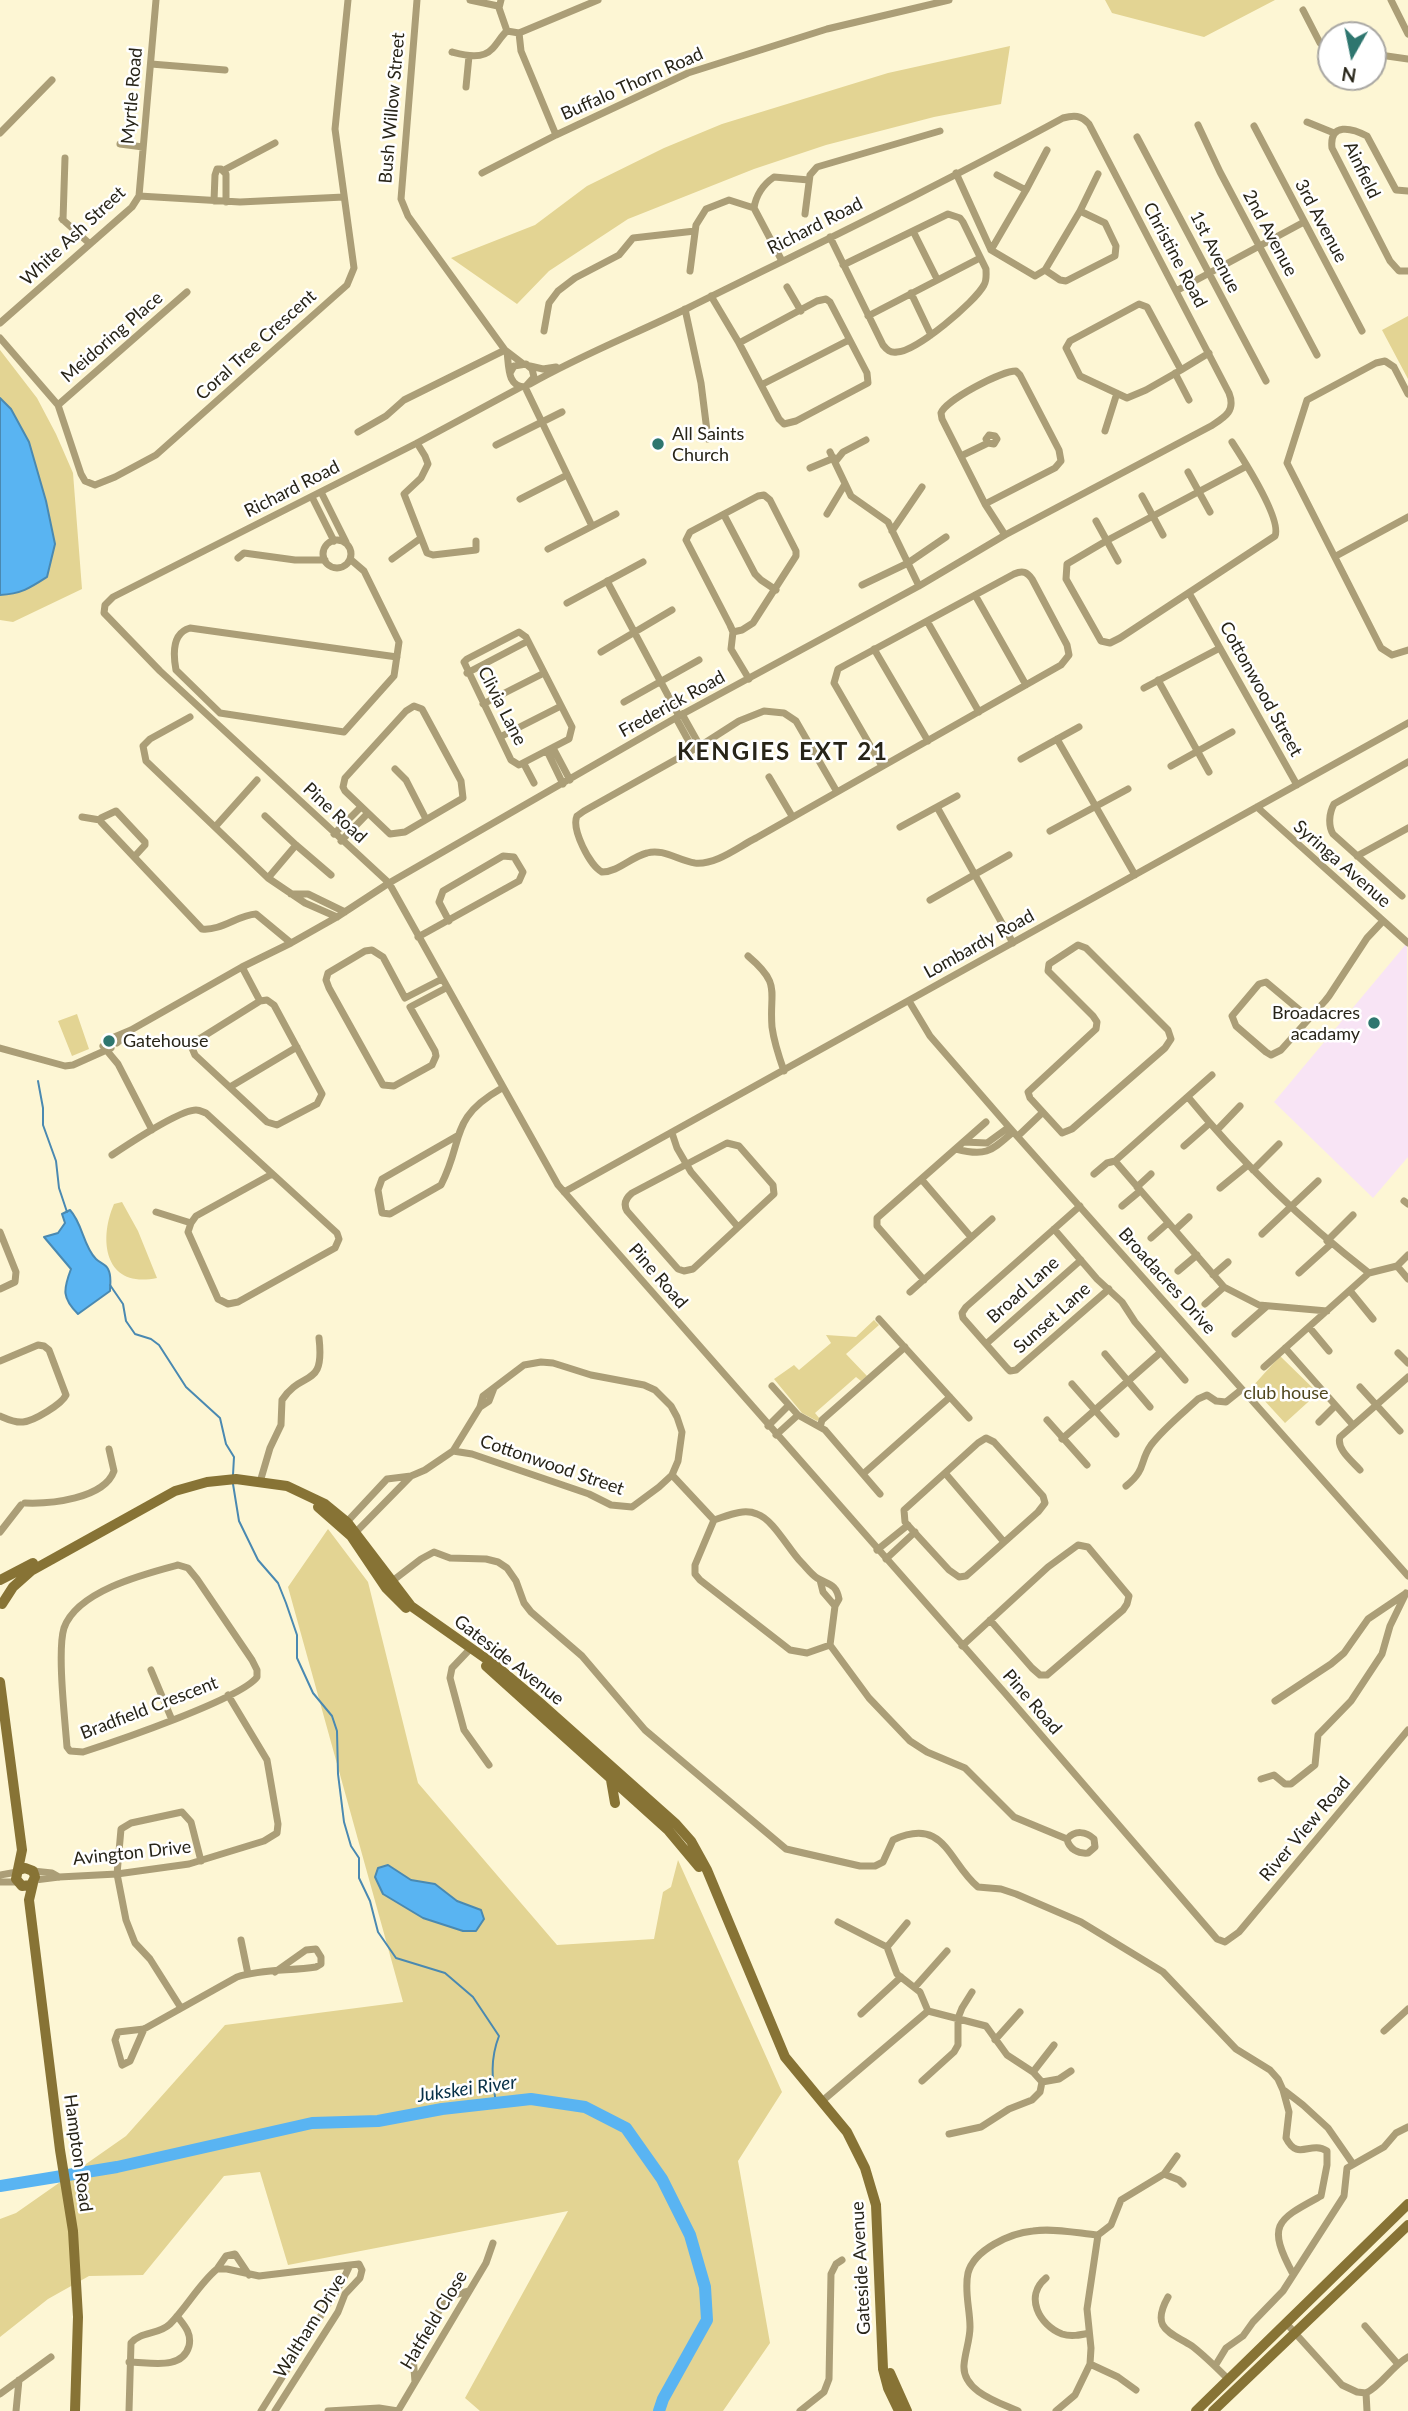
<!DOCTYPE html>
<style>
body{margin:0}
#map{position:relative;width:1408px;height:2411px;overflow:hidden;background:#fdf6d4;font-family:Lato,sans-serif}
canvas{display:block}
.north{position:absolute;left:1317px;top:21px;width:70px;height:70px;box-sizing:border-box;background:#fff;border:2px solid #a9a7a3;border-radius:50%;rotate:189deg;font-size:19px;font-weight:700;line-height:28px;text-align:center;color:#272418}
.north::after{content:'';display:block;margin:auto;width:24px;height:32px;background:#2e766f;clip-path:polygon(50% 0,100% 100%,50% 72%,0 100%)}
</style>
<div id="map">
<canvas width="1408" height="2411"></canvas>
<div class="north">N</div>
</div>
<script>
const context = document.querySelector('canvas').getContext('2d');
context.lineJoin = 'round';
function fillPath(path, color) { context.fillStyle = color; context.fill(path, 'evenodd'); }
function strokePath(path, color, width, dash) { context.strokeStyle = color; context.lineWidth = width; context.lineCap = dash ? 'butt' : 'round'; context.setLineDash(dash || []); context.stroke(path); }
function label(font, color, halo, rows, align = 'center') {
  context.font = font + ' Lato,sans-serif'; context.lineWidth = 5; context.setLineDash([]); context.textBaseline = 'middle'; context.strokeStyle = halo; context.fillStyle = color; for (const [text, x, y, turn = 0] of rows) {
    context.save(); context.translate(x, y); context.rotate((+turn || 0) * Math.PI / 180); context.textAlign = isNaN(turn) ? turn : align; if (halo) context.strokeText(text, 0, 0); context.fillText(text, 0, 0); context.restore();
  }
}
fillPath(new Path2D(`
 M1407,943L1408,1157L1373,1198L1274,1102Z`), '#f8e4f5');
fillPath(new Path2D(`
 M1105,0H1275L1204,37L1112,13Z
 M1010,46L1001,104L934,117L826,145L754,169L628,219L549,271L517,304L451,258L535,225L587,186L664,148L722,124L888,73Z
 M1408,316V379L1382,330Z
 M0,350L37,398L56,434L73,473L82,589L13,622L0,620Z
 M77,1014L89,1049L72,1056L58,1021Z
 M122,1202L138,1231L157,1278C105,1289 98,1241 114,1204Z
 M874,1320L879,1325L846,1354L867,1376L861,1381L856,1377L815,1413L820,1419L817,1421L802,1413L774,1379L794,1365L799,1370L831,1343L826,1335L856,1337Z
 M1280,1356L1318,1393L1285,1423L1252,1387Z
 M328,1529L368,1582L418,1783L557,1945L654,1939L663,1892L671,1887L678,1860L782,2092L738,2161L770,2343L723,2411H480L465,2398L568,2211L288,2265L260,2172L224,2176L143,2275L89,2276L48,2299L0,2337V2219L16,2213L126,2136L225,2025L403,2002L288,1587Z`), '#e3d493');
const water = new Path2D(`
 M0,398L11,409L29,442L46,501L55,544L47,577C30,588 21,594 0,595Z
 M70,1210C83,1224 83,1246 96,1259C100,1263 106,1264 108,1269C112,1276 110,1284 110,1291L78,1314C62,1298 63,1290 71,1269L44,1237L58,1233L65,1223L62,1214Z
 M388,1865L411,1880L435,1884L457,1901L481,1910L484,1919L476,1931H463L423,1918L383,1894L375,1877L378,1868Z`);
fillPath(water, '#59b4f2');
strokePath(water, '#4a89b1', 2);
strokePath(new Path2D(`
 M38,1081L43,1108V1125L56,1161L59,1188L67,1212
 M110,1285L123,1304L126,1321L135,1334L151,1339L159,1345L186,1387L220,1418L226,1444L234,1457L233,1475
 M233,1484L239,1521L258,1560L278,1583L286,1603L297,1635V1658L313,1693L332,1716L337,1731L338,1774L344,1822L351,1846L359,1858V1878L370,1901L378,1932L396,1958L445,1973L473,1997L499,2036C490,2059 492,2079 496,2103`), '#4a89b1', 2);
strokePath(new Path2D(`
 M0,2186L117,2167L312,2123L378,2121L442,2109L531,2099L585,2107L626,2128L662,2179L690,2235L705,2287L707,2320L663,2399L659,2411`), '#59b4f2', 12);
strokePath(new Path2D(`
 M417,0L401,199L408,216L505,350L522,363
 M470,0L498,6
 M501,0L499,8L507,31
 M1391,0L1408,34
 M1303,10L1320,43L1331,46
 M452,52C464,55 482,60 492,49C498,43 501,36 507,31L519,33
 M1373,54L1408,59
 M151,64L225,70
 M466,87L469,56
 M1307,122L1334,133
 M1198,125L1220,172L1317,355
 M1254,126L1362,331
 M0,133L52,80
 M556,135L521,51L519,33L598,0
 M1137,137L1266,381
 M120,144L143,147
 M224,170L275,143
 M482,173L556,135L688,73L827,29L949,0
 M956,173L991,250L1035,276L1045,270L1080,211L1098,174
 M997,175L1026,190
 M1408,191L1396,190L1367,136C1352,128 1329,122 1332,148L1390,261L1399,271H1408
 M139,196L156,0
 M214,201L215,175L217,169H221L226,174V202
 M805,214L810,175L817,167L940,131
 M62,219L90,244
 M63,220L65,158
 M913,231L937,279
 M830,237L883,345C887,350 890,353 897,352C916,352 975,302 984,285C987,280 986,275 986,269L963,222L960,218L948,214L843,265
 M991,250L1026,190L1047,150
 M782,261L754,208C756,195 764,184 774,177L809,180
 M1045,270L1060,280L1066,281L1115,256L1116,246L1105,223L1080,211
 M690,271L696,225L706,209L729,200L754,208
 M787,287L801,311
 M1176,291L1304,222
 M911,293L931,335
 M711,296L739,343
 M826,299L830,302L867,373L868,383L796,421L784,424L779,419L739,343L817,301Z
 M1139,304L1147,307L1181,370L1146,390L1127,398L1080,376L1066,348L1070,341Z
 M685,309L701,383L708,439
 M868,316L980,258
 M0,323L123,215L132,207L139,196L240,202L344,197
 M544,331L549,303L558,291L575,278L619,255L633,238L695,231
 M0,338L58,405L81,474L85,481L95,485L115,477L156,455L347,285L354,268L335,129L348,0
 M507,352C509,366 507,387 525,387L534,377L532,369L526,364L514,366L510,373
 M530,366L543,369L556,367
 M1181,370L1209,353
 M1175,373L1189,400
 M761,385L849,340
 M521,387L417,443L113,597L105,605L104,613L160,671L389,883L558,1185L1004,1692L1217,1939L1225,1942L1239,1932L1408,1730
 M525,387L592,526
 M1408,394L1394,367L1385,361L1376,363L1307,400L1287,463L1381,648L1392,655L1408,650
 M58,405L187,292
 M1105,431L1117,393
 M358,432L386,416L404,400L505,350
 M1232,442C1243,459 1282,519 1275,536L1120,638L1110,643L1101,641L1066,579L1067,564L1106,541L1247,466
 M417,443L425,456L428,464L421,478L404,494L427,553L433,555L476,550V541
 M496,445L562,412
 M830,452L851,496L888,522L919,586
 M961,456L988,443L994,444L997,439L995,436L989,435L986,439L988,443
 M835,462L843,452L866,440
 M810,468L834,458
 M1188,472L1210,512
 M321,492L346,542
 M1142,496L1163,535
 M312,497L334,541
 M520,499L567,475
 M985,504L1055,468L1061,461L1059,450L1020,375L1016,371C1001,371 946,400 941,413L942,419L985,504L1005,535
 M827,514L845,484
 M724,515L755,574L761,580L776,590
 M1096,521L1118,561
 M892,531L922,487
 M323 554a14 14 0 1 1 28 0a14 14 0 1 1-28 0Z
 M548,549L616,514
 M1336,556L1408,517
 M238,558L244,553L295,560H325
 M350,559L364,571L399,642L394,676L344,732L220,713L176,670C173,654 172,633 190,628L397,657
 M392,559L421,538
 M607,581L679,716
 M862,585L908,563L946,537
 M1189,593L1297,785
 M975,595L1026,685
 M567,603L643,562
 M927,621L979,712
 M519,632L526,637L572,727L569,739L519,765L511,760L464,662L467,659Z
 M733,632L742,630L753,623L796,556V551L770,500L764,495L758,496L690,532L686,540L730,625L733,632L731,649L749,679
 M874,649L928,741
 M601,652L672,610
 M467,673L528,641
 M1158,680L1209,772
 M1144,688L1220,648
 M624,702L699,660
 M483,704L544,673
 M414,706L422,709L461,781L463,798L405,832L390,834L345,791L343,787L345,778L406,711Z
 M682,714L700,746
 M190,717L150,739L143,746L146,761L268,878L305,903L337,917
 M676,718L693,749
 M500,737L561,706
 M1057,739L1135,875
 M553,748L570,780
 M547,751L563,784
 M1021,759L1079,727
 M524,764L534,783
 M1171,766L1232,732
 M395,769L406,780L426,819
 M769,777L792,816
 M837,792L796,721L784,713L764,711L739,721L700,746L584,811L577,816C571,829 590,866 602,872C618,872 631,857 647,853C663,848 679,861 695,863C716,865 738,847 756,838L1061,665L1069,655L1067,645L1032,579C1027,572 1023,570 1014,574L838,669L834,683L882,766
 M937,807L1013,943
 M1257,807L1408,943
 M265,816L296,845L331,875
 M82,817L100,820
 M215,827L257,780
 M900,827L957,796
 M1050,831L1128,789
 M334,834L361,807
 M341,841L368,813
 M1357,856L1408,828
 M134,857L145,845V842L116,811L101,818V822L202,929C221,931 238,915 256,914L291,943
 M268,878L296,845
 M291,894H308L345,912
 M1402,896L1333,834C1328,826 1329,813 1334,804L1408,762
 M930,900L1009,855
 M418,937L519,881L523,872L514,857L503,856L443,891L439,902L449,921
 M1078,945L1086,948L1168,1030L1171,1039L1165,1048L1072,1129L1062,1133L1030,1098L1028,1092L1096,1029L1097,1022L1093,1016L1048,971L1049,964Z
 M748,956C782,985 769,990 772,1027C774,1042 779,1057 784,1071
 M242,967L260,1001
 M442,979L405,998L383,957L372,950L365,951L328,973L326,980L329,988L383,1085L394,1086L432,1065L436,1056L435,1051L410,1007L446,988
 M267,1000L274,1005L322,1094L317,1104L277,1125L267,1122L195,1055L192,1048L196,1041L260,1001Z
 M909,1001L930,1036L1009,1127L1408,1576
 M1309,1018L1266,982L1259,984L1232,1016L1236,1026L1266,1052L1271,1055L1281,1050L1325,1001L1329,996L1367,938L1383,921
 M112,1038L131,1030L242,967L291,943L337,917L389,883L679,716L919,586L1005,535L1211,426C1225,417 1236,411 1229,393L1089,124C1081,115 1074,115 1063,118C940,185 813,246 688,308C635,334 581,355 530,384
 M117,1043L128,1033
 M103,1046L118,1064L152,1130
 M0,1048L65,1066L73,1065L111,1048
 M230,1087L297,1047
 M1188,1097C1242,1163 1302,1221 1369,1273
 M1217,1130L1240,1106
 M672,1133L677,1148L691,1172L738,1227
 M457,1136L382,1179L378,1190L382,1213L390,1214L441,1185C465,1138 448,1119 502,1088
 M1018,1136L1042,1113
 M964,1142L987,1143L1009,1127
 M727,1143L739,1146L773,1185L774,1194L693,1269L684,1271L678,1269L627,1211C623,1204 626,1198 632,1193Z
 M1184,1146L1210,1123
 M956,1149C986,1157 991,1151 1013,1132
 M112,1155C127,1145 180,1110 196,1110C200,1110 203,1112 206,1113L337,1233L339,1239L335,1248L238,1302L228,1304L218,1299L188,1232L191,1223L196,1216L272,1174
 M1115,1161L1224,1287L1259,1305L1327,1311
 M1253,1170L1279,1144
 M1094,1174L1107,1163L1115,1161L1212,1075
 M922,1180L971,1237
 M1137,1187L1151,1174
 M1220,1188L1248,1165
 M564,1192L1408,723
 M1404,1201L1408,1204
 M1080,1206L966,1307L962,1313L963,1318L1007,1368L1010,1371L1016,1370L1109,1289
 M1122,1206L1140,1191
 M156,1212L191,1223
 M1054,1229L1097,1279L1122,1302L1135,1322L1185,1380
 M1175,1230L1189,1217
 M0,1232L16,1272L15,1282L0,1289
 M1262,1234L1318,1181
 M1151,1238L1168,1223
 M1327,1241L1353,1215
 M1397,1266L1408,1279
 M1178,1271L1197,1255
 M1299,1273L1331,1244
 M1213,1275L1228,1262
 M924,1280L877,1226V1218L986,1122
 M910,1292L992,1219
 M1351,1292L1373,1319
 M1205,1304L1224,1287
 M879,1319L969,1418
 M1309,1327L1329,1351
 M1235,1334L1267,1306
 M986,1344L1081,1260
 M1285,1348L1353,1425
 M1398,1353L1408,1363
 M1105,1354L1150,1407
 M0,1361L38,1345L44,1346L49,1350L66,1395C62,1404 34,1421 23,1422C15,1423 7,1419 0,1416
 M1264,1367L1369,1273L1397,1266L1408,1255
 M1072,1384L1116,1434
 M772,1386L798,1415L825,1430L880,1494
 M1360,1387L1400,1431
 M480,1407L489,1401L494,1388
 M1047,1420L1087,1465
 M1319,1422L1335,1406
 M768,1426L788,1406
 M820,1427L822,1420L905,1347
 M776,1435L798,1415
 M986,1438L994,1442L1043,1496L1045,1503L1038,1512L973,1570L966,1576L959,1577L949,1570L905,1522L904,1510L978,1443Z
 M1062,1439L1161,1352
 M1360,1470C1352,1461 1336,1449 1340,1437L1408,1377
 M945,1473L1004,1542
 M863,1474L950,1397
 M672,1475L714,1520
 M260,1482L270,1448L281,1425L282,1400C302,1369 325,1390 319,1338
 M1126,1486C1147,1469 1139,1462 1151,1445C1164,1428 1183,1413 1198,1399L1207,1395L1216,1401L1226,1402L1241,1390
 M25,1503C50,1504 104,1499 114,1471L109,1449
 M714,1520C727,1516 743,1508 757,1514C773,1519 789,1550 801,1562C806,1567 811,1574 817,1578C828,1585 836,1583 839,1599L835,1606L830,1645L869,1698L910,1741L927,1752L965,1768L1014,1817L1067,1839C1069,1849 1078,1854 1088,1853L1095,1847L1094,1839C1086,1831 1075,1830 1067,1839
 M714,1520L695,1565V1574L700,1580L790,1650L807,1653L830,1645
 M345,1524L387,1479L411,1476
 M0,1532L21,1505
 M354,1534L411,1476L425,1470L453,1451L480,1407L483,1396L524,1365L541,1362L553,1363L591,1375L644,1385L655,1390L671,1406L677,1417L682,1432L678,1461L672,1475L659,1487L632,1507L611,1505L589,1494L472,1454L453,1451
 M877,1550L908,1525
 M886,1559L915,1532
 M178,1565L188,1568L197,1579L252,1660L257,1670V1677C241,1699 114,1742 83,1752L70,1751L67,1747C65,1720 57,1651 64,1628C77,1591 144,1574 178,1565Z
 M820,1580L823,1592L835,1606
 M391,1582L421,1559L434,1552L450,1558L486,1559L498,1562L507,1568L516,1581L524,1603L531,1612L582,1656L645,1730L786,1849L860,1866H875L883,1862L893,1840C945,1816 948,1862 978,1887L1001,1889L1016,1894L1081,1922L1163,1972L1236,2049L1270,2070L1278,2079L1283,2090L1289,2112L1286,2138C1298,2162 1310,2140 1327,2151V2165L1321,2196C1277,2220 1266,2224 1293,2274
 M962,1646L1048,1567L1078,1545L1088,1547L1129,1596L1127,1604L1123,1610L1047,1675H1040L1032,1668L990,1620
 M471,1648L452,1668L450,1678L464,1730L489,1765
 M151,1670L172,1720
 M1275,1701L1331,1664L1344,1653L1368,1619L1405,1594
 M1261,1779L1274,1775L1285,1784H1291L1315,1765L1318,1735L1351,1701L1382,1654L1390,1626L1406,1593
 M33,1871L52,1873L59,1877
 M0,1875L17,1872
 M35,1880L59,1877L117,1874L189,1864L264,1841L277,1833L278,1824L267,1760L228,1695
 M0,1882H17
 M838,1922L887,1947L897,1974L920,1992L928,2011
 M241,1940L248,1974
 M887,1947L907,1923
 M915,1987L947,1951
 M181,2008L150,1959L135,1943L126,1920L117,1874L121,1829L131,1823L182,1812L191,1822L201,1861
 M928,2011L986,2026L1007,2055L1033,2072L1042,2082
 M861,2014L901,1977
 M144,2029L130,2061L122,2065L115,2040L118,2032L144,2029L237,1977C262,1969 290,1971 316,1967L321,1964V1957L316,1949L306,1950L275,1972
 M1384,2031L1408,2009
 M995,2040L1020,2012
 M1033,2072L1054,2045
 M922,2081L954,2052L958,2045V2018L962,2008L972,1992
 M1042,2082L1059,2079L1071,2071
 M1285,2091L1303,2105L1328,2128L1353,2164
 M821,2102L928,2011
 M949,2134L981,2127L1009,2109L1032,2100L1040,2092L1042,2082
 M1164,2174L1179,2180L1183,2184
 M1098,2235L1111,2225L1121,2200L1164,2174L1177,2156
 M217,2269L226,2256L235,2254L249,2275
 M1046,2278C1024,2296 1039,2325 1062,2334C1071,2337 1080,2335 1089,2333
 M1168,2297C1150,2329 1170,2332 1192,2346C1205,2356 1217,2368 1229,2380
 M1286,2323L1342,2385L1357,2392L1366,2393
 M1365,2326L1397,2363
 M129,2362C149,2362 182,2371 189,2346C192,2333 184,2325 177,2316
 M1090,2364L1118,2377L1136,2390
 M1215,2366L1226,2348L1243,2336L1253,2322L1283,2291L1344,2196L1347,2168L1384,2147L1396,2133L1408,2127
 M415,2382L413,2356L446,2299L450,2296L469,2291
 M1366,2393C1381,2386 1392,2366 1408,2357
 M1366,2393L1367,2411
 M0,2394L51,2357
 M16,2411L19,2380
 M129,2411L131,2343C141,2331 159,2335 170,2324C187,2307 199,2284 217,2269H227L259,2276L350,2265
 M261,2411L342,2282L350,2265L359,2264L362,2270L360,2278L345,2294L338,2312L275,2411
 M328,2411L379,2408L398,2411
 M398,2411L486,2263L493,2243
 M800,2411L824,2392L829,2379L831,2274L836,2264L842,2260
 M1018,2411C998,2402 962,2391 964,2365C965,2352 970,2340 970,2327C970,2309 964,2291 968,2273C974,2250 1010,2233 1033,2231C1054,2228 1077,2233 1098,2235
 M1056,2411L1075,2395L1090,2364L1091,2348L1087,2309L1098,2235`), '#ab9e77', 7);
strokePath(new Path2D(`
 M318,1507L351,1536L386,1588L406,1608
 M0,1580L33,1563
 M2,1604L13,1587L31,1571L175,1491L207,1482L236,1479L287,1486L325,1504L347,1522L411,1606L495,1665L538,1701L676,1824L691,1841L707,1870L785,2057L847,2132L865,2168L876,2205L883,2369L888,2388L899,2411
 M486,1666L668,1830L699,1867
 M0,1682L22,1850L16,1879L22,1886L31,1885L35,1877L33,1871L25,1868L19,1870
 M611,1780L615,1803
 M33,1883L29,1900L60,2150L73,2231L78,2317L75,2411
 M890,2373L907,2411
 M1196,2411L1408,2204
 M1213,2411L1408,2225`), '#877335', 10);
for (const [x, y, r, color] of [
 [658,444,7,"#2e766f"],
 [1374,1023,7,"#2e766f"],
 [109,1041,7,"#2e766f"]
]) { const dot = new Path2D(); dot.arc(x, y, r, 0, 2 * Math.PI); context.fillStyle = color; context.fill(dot); strokePath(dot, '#fff', 2.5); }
label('18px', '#272418', '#fff', [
 ["Buffalo Thorn Road",632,84,-24],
 ["Myrtle Road",132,96,-85],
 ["Bush Willow Street",392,108,-85],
 ["Ainfield",1362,170,64],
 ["3rd Avenue",1321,221,62],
 ["Richard Road",815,226,-27],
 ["2nd Avenue",1270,233,62],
 ["White Ash Street",73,236,-43],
 ["1st Avenue",1215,252,63],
 ["Christine Road",1175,255,62],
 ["Meidoring Place",112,337,-41],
 ["Coral Tree Crescent",256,345,-42],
 ["Richard Road",292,489,-27],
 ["Cottonwood Street",1261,689,61],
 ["Frederick Road",672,704,-29],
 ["Clivia Lane",502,706,63],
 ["Pine Road",335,813,43],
 ["Syringa Avenue",1342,864,41],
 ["Lombardy Road",979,944,-29],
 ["Pine Road",658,1276,49],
 ["Broadacres Drive",1167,1281,48],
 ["Broad Lane",1023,1290,-42],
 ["Sunset Lane",1052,1318,-42],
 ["Cottonwood Street",552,1465,19],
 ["Gateside Avenue",509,1660,38],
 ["Pine Road",1032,1702,49],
 ["Bradfield Crescent",149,1708,-21],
 ["River View Road",1305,1829,-50],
 ["Avington Drive",132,1853,-6],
 ["Hampton Road",78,2153,82],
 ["Gateside Avenue",861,2268,-93],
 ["Hatfield Close",434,2320,-59],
 ["Waltham Drive",310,2326,-58]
]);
label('18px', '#272418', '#fff', [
 ["All Saints",672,434],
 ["Church",672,455],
 ["Broadacres",1360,1013,"right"],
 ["acadamy",1360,1034,"right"],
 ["Gatehouse",123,1041]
], 'left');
label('18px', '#50471d', '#fff', [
 ["club house",1286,1393]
]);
label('italic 19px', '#062f47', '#fff', [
 ["Jukskei River",467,2089,-8]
]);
context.letterSpacing = '2px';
label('bold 24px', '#272418', '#fff', [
 ["KENGIES EXT 21",783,752]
]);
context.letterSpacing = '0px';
</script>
